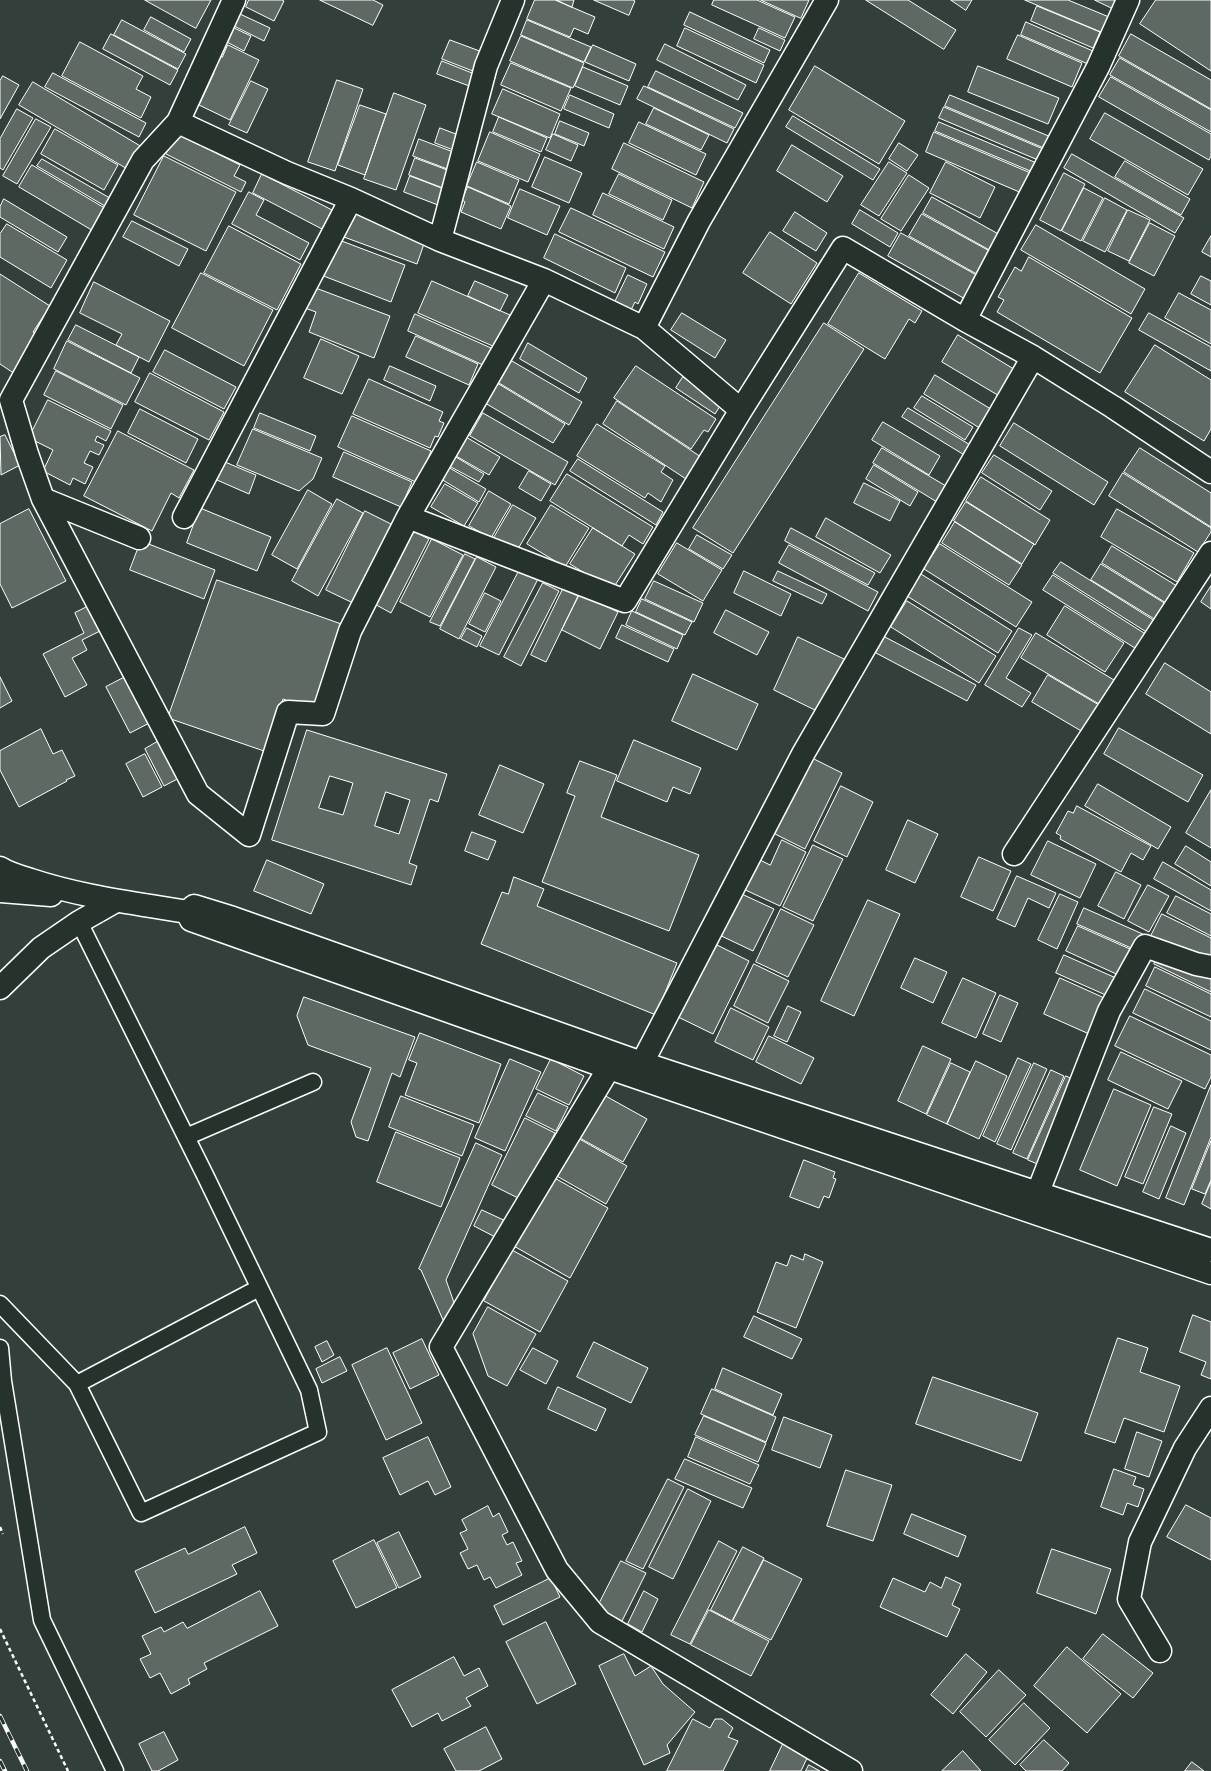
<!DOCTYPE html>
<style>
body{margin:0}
canvas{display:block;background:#333f3a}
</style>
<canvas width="1211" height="1771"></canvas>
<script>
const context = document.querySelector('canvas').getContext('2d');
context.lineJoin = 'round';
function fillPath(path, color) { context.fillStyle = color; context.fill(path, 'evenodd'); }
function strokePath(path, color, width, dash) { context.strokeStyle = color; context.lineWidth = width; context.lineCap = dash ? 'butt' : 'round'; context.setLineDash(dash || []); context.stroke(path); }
const building = new Path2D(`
 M145,0H211L196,28Z
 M249,0H282L284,1L274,21L246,7Z
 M320,0H373L383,5L373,25Z
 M535,0H555L595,17L588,34L574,28L570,37L527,19Z
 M557,0H574L572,7Z
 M594,0H633L635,1L629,15Z
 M714,0H757L795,17L785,38L712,5Z
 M761,0H809L801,18Z
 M866,0H908L956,30L944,49Z
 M951,0H972L966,10Z
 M1025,0H1068L1109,17L1102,32Z
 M1095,0H1116L1112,8Z
 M1156,0H1211V71L1140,24Z
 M1037,6L1100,32L1093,48L1031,21Z
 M690,12L770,50L764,63L684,25Z
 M240,14L270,28L264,41L234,26Z
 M151,17L191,39L184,52L144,30Z
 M122,20L186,54L178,69L114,35Z
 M527,20L591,47L584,62L521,35Z
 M1026,22L1093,51L1088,64L1021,35Z
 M230,26L251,36L244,51L223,40Z
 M685,28L764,65L756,83L677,46Z
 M759,28L785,40L780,51L754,39Z
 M111,34L178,70L170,85L103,49Z
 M1131,34L1211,80V109L1119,56Z
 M1018,35L1082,63L1072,87L1007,59Z
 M521,36L584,63L573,88L510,61Z
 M450,40L485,53L478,73L442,59Z
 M80,42L143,76L136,89L151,97L141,118L62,76Z
 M665,44L746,85L738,100L657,60Z
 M228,45L259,60L230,120L199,105L214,73L207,69L215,53L222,57Z
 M593,45L636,64L629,81L585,62Z
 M1120,58L1211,110V132L1110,75Z
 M442,61L477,75L472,87L437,74Z
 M511,63L571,88L561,111L501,85Z
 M815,66L905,121L879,164L789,110Z
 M978,66L1059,98L1048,124L968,92Z
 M583,67L628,86L620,105L575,86Z
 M656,71L743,113L735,128L648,87Z
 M53,73L146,123L139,137L45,87Z
 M3,76L19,85L0,119V81Z
 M1111,77L1211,134V156L1209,160L1099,97Z
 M337,80L363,89L335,171L308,162Z
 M251,81L268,89L247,133L229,125Z
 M33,82L142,147L129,170L19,105Z
 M644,86L734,129L727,143L637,99Z
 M503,89L560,114L550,138L492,114Z
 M394,93L426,105L396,190L364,179Z
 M570,95L614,114L609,128L564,109Z
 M950,95L1051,137L1046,149L945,106Z
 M360,105L386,114L365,175L338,165Z
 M944,107L1043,149L1038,160L939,118Z
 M654,108L709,135L701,150L646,124Z
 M17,109L33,118L3,170L0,168V139Z
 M1105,113L1203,169L1188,195L1090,139Z
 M793,116L880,169L873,180L786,127Z
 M499,117L547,138L541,152L493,132Z
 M36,119L51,127L17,184L3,176Z
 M560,121L589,133L584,146L555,134Z
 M639,122L706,154L696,175L629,143Z
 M939,122L1039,164L1035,173L935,131Z
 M440,128L461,136L456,151L435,143Z
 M55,129L118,165L104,190L41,154Z
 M490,132L540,154L528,182L478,161Z
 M934,132L1033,174L1024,194L926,152Z
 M176,133L240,165L234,176L246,182L241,192L166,154Z
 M553,134L578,145L571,161L546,150Z
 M419,139L456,153L450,170L413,156Z
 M624,143L704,182L692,208L612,169Z
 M899,143L918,155L907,171L889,159Z
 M792,145L843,176L827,202L777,171Z
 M1072,154L1184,218L1175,233L1064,168Z
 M164,156L236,192L206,251L134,215Z
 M545,157L582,173L569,203L532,187Z
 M415,158L450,171L443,188L409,175Z
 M42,159L115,201L110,209L37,166Z
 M1125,161L1190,199L1181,215L1115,177Z
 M477,162L519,180L509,204L467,186Z
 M889,162L907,173L879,216L861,205Z
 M946,162L995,187L980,218L930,193Z
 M32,165L108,210L95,232L19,187Z
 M1064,173L1085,184L1061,231L1040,220Z
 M262,174L332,210L322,229L253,193Z
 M619,174L672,200L663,220L609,194Z
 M909,175L929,188L901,231L881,219Z
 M410,176L444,189L438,205L404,192Z
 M468,187L511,206L501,229L461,212L465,202L462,200Z
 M1084,188L1103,198L1081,241L1062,231Z
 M520,189L560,206L547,235L508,218Z
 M249,192L264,200L256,215L309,243L300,260L232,224Z
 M603,193L674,227L664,249L593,215Z
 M932,197L1002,236L993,252L923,213Z
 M1105,198L1127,210L1105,252L1083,241Z
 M4,199L67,237L58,252L0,217V207Z
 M571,208L665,252L653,277L559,232Z
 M860,210L898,233L890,247L852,224Z
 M1128,210L1150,220L1129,261L1108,251Z
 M354,212L426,238L417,264L344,237Z
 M795,212L827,233L816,251L783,231Z
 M922,214L995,254L982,277L909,236Z
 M132,221L188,249L179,266L123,237Z
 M1150,223L1175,236L1154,276L1129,263Z
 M7,224L67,260L51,288L0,257V234Z
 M1036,225L1145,289L1131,314L1021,250Z
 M229,226L301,264L277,310L204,273Z
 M770,232L817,263L791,304L743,273Z
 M901,233L980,277L967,300L888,256Z
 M555,234L626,268L615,293L544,258Z
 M1211,236V257L1202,252Z
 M339,240L405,265L391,302L321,275L328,257L332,259Z
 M1029,257L1132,318L1100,373L997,312L1004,300L998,297L1015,267L1021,271Z
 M201,273L273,310L244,366L172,328Z
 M859,273L922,311L915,323L909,319L885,359L828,324Z
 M0,274L50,306L33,332L39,336L15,374L0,364Z
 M628,275L647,284L638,304L635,302L631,310L615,302Z
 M1201,276L1211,281V305L1191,294Z
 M432,281L510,315L495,347L418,313Z
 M475,281L508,295L500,311L468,296Z
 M94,282L170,321L149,362L116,345L122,334L80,313Z
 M313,287L390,316L374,358L309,332L316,312L305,308Z
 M1179,293L1211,310V344L1165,318Z
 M682,313L726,340L715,358L671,330Z
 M1149,313L1211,347V371L1139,330Z
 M415,314L491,348L483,365L408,331Z
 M824,323L864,349L733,553L693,528Z
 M76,325L139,357L131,373L68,340Z
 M958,335L1017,371L1001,397L942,362Z
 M416,336L478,364L469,385L406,357Z
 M321,339L359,356L342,394L304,378Z
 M67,341L140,378L126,405L54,369Z
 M528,343L587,378L579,393L520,359Z
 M1155,345L1211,380V429L1204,441L1125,392Z
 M165,350L236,387L224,409L153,372Z
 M512,361L582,402L569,425L499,383Z
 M390,366L436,386L430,401L384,380Z
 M636,366L716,419L708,432L704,430L691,449L614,398Z
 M56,371L123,405L111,429L44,395Z
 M150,373L224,412L209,440L135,402Z
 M935,375L994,411L983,430L924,394Z
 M683,377L722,403L715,414L676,388Z
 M369,379L443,412L439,421L444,423L438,437L435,436L430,448L353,414Z
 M497,383L565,424L553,443L485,403Z
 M922,396L973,427L965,440L914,408Z
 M48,400L111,431L106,441L97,436L95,441L104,445L99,455L90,451L84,463L93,467L85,484L73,478L70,485L43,471L53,450L29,438Z
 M617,401L701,457L686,479L603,424Z
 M908,408L972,446L966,456L902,417Z
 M140,409L198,439L186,463L128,433Z
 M260,413L316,436L310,451L254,428Z
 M483,413L568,462L555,485L470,436Z
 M352,416L431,451L418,483L338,447Z
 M883,422L940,456L929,475L872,440Z
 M1014,423L1108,482L1094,505L1000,446Z
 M597,424L665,466L661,472L673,480L661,502L648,493L645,498L577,456Z
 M253,429L322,458L313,479L299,491L237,465Z
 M118,431L194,470L179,498L171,493L152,531L84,496Z
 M5,435L20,465L1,475L0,437Z
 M466,437L500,457L489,475L456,456Z
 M882,448L946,486L937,502L873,463Z
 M1140,448L1211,493V527L1124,472Z
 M344,452L412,482L401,507L333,477Z
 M994,455L1052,491L1040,510L982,473Z
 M456,457L484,474L479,482L451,467Z
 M578,459L663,512L656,525L570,471Z
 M225,462L256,475L249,494L217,480Z
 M874,465L918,492L910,506L866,479Z
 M448,467L486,489L479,502L441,479Z
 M529,471L551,484L541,501L519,488Z
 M1123,473L1211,528V532L1198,552L1109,496Z
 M567,474L653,527L643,544L629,535L622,546L550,501Z
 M981,477L1050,520L1035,545L966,501Z
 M864,483L900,501L890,521L854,503Z
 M445,484L478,503L464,526L431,507Z
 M308,490L332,504L297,569L272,555Z
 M489,491L511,504L491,538L469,526Z
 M337,499L363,513L318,596L292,581Z
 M966,502L1034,544L1022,564L954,521Z
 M513,505L536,518L515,554L492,541Z
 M551,505L589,528L565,567L527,544Z
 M200,508L271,537L257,571L187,543Z
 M29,509L66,581L12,608L0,584V524Z
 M1117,509L1194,553L1177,582L1101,537Z
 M365,511L393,525L353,603L326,590Z
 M826,518L891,555L880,573L816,537Z
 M955,522L1022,565L1009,585L942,543Z
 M407,528L429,539L391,613L369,601Z
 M593,528L635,554L612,590L570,564Z
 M791,528L875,573L868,585L785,541Z
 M697,535L732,555L723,569L689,549Z
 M432,539L463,555L430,617L400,602Z
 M141,541L215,570L204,599L130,570Z
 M677,543L722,570L703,601L658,574Z
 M940,544L1032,602L1016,627L924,569Z
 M789,545L878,592L868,611L779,563Z
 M1112,546L1177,586L1166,603L1102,563Z
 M465,554L475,559L440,626L430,622Z
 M477,557L496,567L459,639L440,629Z
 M1061,562L1155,621L1148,633L1053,573Z
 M1101,564L1166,604L1156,620L1091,580Z
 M520,569L538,579L499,655L480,646Z
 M744,571L791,594L781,616L734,593Z
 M778,571L827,594L822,604L773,581Z
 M921,574L1012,631L998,653L907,596Z
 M1053,575L1147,635L1138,650L1043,590Z
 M217,580L347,626L317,711L283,699L264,751L168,718Z
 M654,581L703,603L694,622L645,599Z
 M543,583L559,591L521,666L504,657Z
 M1211,586V609L1201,602Z
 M563,589L578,596L546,662L531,655Z
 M485,593L501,601L485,632L469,624Z
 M580,594L618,612L600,649L562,630Z
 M642,599L692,622L685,635L636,612Z
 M907,601L996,656L979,683L891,627Z
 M95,603L108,627L82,640L87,650L72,658L87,685L65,697L43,654L84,633L75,613Z
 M1065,606L1124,643L1105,672L1047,635Z
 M726,610L769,632L757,655L714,633Z
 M632,611L683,635L677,649L626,625Z
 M622,625L674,649L668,662L616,638Z
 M467,628L482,636L477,647L461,639Z
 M1019,628L1032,635L1006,678L1031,693L1022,707L985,685Z
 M1036,633L1114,680L1099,704L1021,658Z
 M798,637L844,659L819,712L774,690Z
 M885,637L976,685L967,701L876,653Z
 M1165,663L1211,692V734L1146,694Z
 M133,673L157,719L130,733L106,687Z
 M693,674L758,704L737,750L672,721Z
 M1048,675L1099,705L1083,732L1032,702Z
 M0,677L12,701L0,708Z
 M1119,728L1203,775L1188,802L1104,754Z
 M41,729L53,754L62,750L75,776L66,780L67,781L19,807L0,770V751Z
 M307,730L447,774L438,802L430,799L409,863L417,866L411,885L272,840ZM330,776L353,783L343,815L319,808ZM386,792L410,800L399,834L375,826Z
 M164,738L183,776L164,786L145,749Z
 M634,740L701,768L690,794L673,787L667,802L617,781Z
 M145,754L162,787L143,797L126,764Z
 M806,755L842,773L805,849L769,831Z
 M580,761L617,775L601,817L699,855L669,931L542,882L575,796L567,793Z
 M500,765L544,784L523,833L479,815Z
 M1098,784L1171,827L1158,849L1085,806Z
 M841,786L873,802L847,857L814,841Z
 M1211,790V848L1186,833Z
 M1077,806L1151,846L1143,860L1131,853L1121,872L1060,839L1061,836L1056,833L1068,811L1073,813Z
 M908,820L938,834L915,883L886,870Z
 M472,832L496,841L488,860L465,851Z
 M782,840L806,852L780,906L739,887L754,857L770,865Z
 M1048,841L1096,864L1080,898L1031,875Z
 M813,845L843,859L813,921L783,907Z
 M1186,846L1211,862V886L1175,864Z
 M979,857L1011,871L993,911L961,897Z
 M267,860L324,884L311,914L254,891Z
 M1163,862L1211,890V911L1154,879Z
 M1116,872L1141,885L1124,919L1098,906Z
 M1017,876L1056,893L1049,908L1028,898L1015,927L997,919Z
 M514,877L544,889L537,906L677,963L656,1015L481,944L502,892L508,894Z
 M1148,885L1169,896L1149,932L1128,921Z
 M733,890L774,909L753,951L713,932Z
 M1060,894L1078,902L1057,949L1038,940Z
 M1176,896L1211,914V936L1167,913Z
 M868,900L900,914L854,1016L821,1001Z
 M1084,908L1154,939L1147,955L1077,924Z
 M781,909L814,925L788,977L756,962Z
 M1162,914L1211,938V964L1151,936Z
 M1078,926L1148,957L1136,983L1066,951Z
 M711,942L749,961L713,1034L674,1015Z
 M1164,944L1211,966V992L1154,964Z
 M1064,955L1134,986L1126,1004L1056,973Z
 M915,958L947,972L933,1003L901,988Z
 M754,964L789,981L768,1023L734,1006Z
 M1155,967L1211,994V1017L1146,986Z
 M963,978L996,993L976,1038L942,1023Z
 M1060,978L1120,1005L1105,1041L1044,1014Z
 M1145,989L1211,1021V1050L1133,1013Z
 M1000,995L1018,1003L1001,1042L983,1034Z
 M304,997L415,1037L400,1077L392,1073L368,1141L356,1137L351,1122L371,1068L308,1045L297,1016Z
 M788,1006L801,1012L787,1042L774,1036Z
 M731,1008L769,1027L753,1060L715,1042Z
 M1130,1016L1211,1055V1077L1205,1089L1115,1046Z
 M420,1033L501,1064L479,1123L405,1095L417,1063L409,1060Z
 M769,1036L814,1058L801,1084L756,1062Z
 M923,1046L951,1059L926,1114L898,1101Z
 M1121,1052L1182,1081L1168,1109L1108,1080Z
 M1018,1058L1031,1064L995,1142L983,1136Z
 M510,1059L541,1072L505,1151L475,1138Z
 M551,1059L584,1076L569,1105L536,1089Z
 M976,1061L1007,1076L979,1139L947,1124Z
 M951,1063L970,1072L947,1124L927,1115Z
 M1034,1063L1047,1069L1011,1150L997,1144Z
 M1051,1070L1064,1076L1027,1159L1013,1153Z
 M1066,1076L1089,1086L1051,1170L1028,1160Z
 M1211,1085V1137L1184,1205L1166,1198Z
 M1114,1089L1151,1105L1117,1186L1080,1170Z
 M538,1093L568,1107L556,1131L526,1116Z
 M602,1094L647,1119L623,1162L578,1137Z
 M401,1096L474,1125L462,1156L389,1127Z
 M1154,1107L1172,1114L1143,1184L1125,1177Z
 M525,1118L555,1133L522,1200L492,1185Z
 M1171,1126L1186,1133L1159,1199L1143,1192Z
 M396,1132L460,1158L441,1207L377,1182Z
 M576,1137L627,1166L606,1204L555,1175Z
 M1211,1141V1180L1205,1194L1192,1189Z
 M476,1143L502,1155L446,1280L457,1311L443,1320L421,1270L419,1269Z
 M804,1160L835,1172L833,1178L836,1179L829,1198L824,1196L819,1208L790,1197Z
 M551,1176L608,1208L570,1278L512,1245Z
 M1211,1182V1209L1202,1204Z
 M482,1210L510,1223L501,1240L474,1226Z
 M512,1250L568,1281L540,1332L484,1301Z
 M805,1254L823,1262L796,1328L757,1312L776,1262L787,1266L791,1255L803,1260Z
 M488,1307L536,1334L507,1386L488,1376L473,1334Z
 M1193,1315L1211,1322V1379L1201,1375L1206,1362L1180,1352Z
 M754,1316L802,1339L792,1359L744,1337Z
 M1118,1338L1148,1348L1140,1372L1180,1386L1164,1432L1124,1418L1115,1443L1085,1433Z
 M422,1339L439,1375L410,1389L393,1353Z
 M327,1341L334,1355L322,1362L315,1347Z
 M594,1342L648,1368L631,1403L577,1377Z
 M387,1348L422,1423L386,1440L352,1365Z
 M533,1348L558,1361L546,1384L520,1370Z
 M340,1357L347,1371L322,1383L316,1369Z
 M723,1368L782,1394L773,1415L715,1389Z
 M933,1377L1038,1413L1021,1461L916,1424Z
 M558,1387L606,1409L596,1431L548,1409Z
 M712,1389L776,1417L766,1442L701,1414Z
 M704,1416L766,1443L758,1462L695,1435Z
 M784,1417L832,1435L820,1468L772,1450Z
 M1137,1432L1162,1441L1149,1477L1125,1469Z
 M428,1437L451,1487L435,1495L428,1481L400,1495L383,1458Z
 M696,1437L759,1465L750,1484L688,1457Z
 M685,1459L752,1488L743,1508L675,1479Z
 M1114,1469L1136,1477L1133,1485L1144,1489L1138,1507L1127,1503L1123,1515L1101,1507Z
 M846,1470L892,1485L873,1541L827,1526Z
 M668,1479L684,1487L643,1569L626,1561Z
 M688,1489L711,1501L673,1579L649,1567Z
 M1186,1505L1211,1518V1560L1167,1537Z
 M488,1506L493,1517L499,1513L508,1532L502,1535L507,1545L513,1542L522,1561L516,1563L522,1575L496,1588L490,1577L484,1580L477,1565L468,1569L460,1553L468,1549L460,1533L467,1530L462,1520Z
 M912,1514L966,1536L958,1557L904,1534Z
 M245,1527L257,1553L232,1565L237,1574L155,1613L135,1571L185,1548L188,1554Z
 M399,1532L421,1577L399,1588L377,1543Z
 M374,1540L397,1588L356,1608L333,1561Z
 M719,1541L737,1551L690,1644L671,1635Z
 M743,1547L764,1558L732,1621L711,1610Z
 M1052,1549L1111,1569L1096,1614L1037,1593Z
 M764,1560L802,1579L771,1640L733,1621Z
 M621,1561L646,1573L622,1621L597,1608Z
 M946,1577L961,1584L952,1605L960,1609L947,1637L880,1607L893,1578L925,1592L930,1582L941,1588Z
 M551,1578L560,1597L503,1625L494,1606Z
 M260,1591L278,1626L204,1663L207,1669L188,1679L190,1684L171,1694L160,1673L150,1678L140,1659L151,1654L142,1636L161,1627L164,1632L183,1622L187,1628Z
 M644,1591L658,1599L642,1632L628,1624Z
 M709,1610L769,1641L751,1676L691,1645Z
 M546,1622L576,1684L537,1704L506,1642Z
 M1103,1634L1153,1673L1133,1698L1083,1659Z
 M1067,1647L1121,1694L1087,1733L1034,1686Z
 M624,1654L635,1676L651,1666L663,1684L695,1712L667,1745L670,1753L644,1765L599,1666Z
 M966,1654L987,1672L953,1714L931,1695Z
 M454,1657L464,1676L479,1668L488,1686L466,1698L471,1706L442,1721L438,1713L412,1727L392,1690Z
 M999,1670L1026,1695L986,1737L960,1712Z
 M1024,1703L1050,1728L1015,1765L989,1740Z
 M693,1719L710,1728L715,1719H722L733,1728L728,1737L738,1741L723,1771H667Z
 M486,1727L502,1759L479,1771H456L444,1749Z
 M164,1732L178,1760L158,1771H152L139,1744Z
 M1044,1740L1069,1763L1062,1771H1026L1020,1765Z
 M783,1744L808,1756L801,1771H770Z
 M963,1751L981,1771H942Z
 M1192,1762L1204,1771H1185Z
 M809,1765L820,1771H806Z`);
fillPath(building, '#5f6964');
strokePath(building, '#fff', 1);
const lane = new Path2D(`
 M186,1137L313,1082
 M0,1304L77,1384L141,1513L318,1432L309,1390L205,1175L79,922
 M0,1348L3,1381L42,1620L115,1771
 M77,1384L259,1288`);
const street = new Path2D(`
 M234,0L178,122L287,173L351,199L440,240L544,280L644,328L741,410
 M178,122L143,160L11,400L27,454L43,499L198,794L249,835L288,712L323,714L350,631L408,517L544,280
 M440,240L486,66L513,0
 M965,320L1098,67L1128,0
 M644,328L699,221L827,0
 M43,499L139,538
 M184,517L351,199
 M408,517L625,601L741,410L843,248L965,320L1033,357L1113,407L1211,472
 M1014,854L1211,553
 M1038,1192L1109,1011L1145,946L1196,964L1211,967
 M1160,1651L1129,1599L1140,1542L1185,1448L1211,1408
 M851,1771L600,1622L557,1570L441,1347L609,1068L642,1063L803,754L1033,357`);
const secondary = new Path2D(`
 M0,868C9,874 21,877 31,880C82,897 135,903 187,912L194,906L233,918L642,1063L1211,1250
 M0,891L51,895
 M187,912L191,920L609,1068L1211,1273
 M0,988L41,948L79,922L116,901`);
strokePath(lane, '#fff', 19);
strokePath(street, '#fff', 25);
strokePath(secondary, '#fff', 25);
strokePath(new Path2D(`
 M0,1527L3,1534
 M0,1629L68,1771`), '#fff', 2.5, [4, 3]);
strokePath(lane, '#26332d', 16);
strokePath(street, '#26332d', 22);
strokePath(secondary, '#26332d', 22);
const rail = new Path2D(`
 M0,1716L27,1771
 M0,1761L5,1771`);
strokePath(rail, '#fff', 4.5);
strokePath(rail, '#26332d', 3, [9]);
</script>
